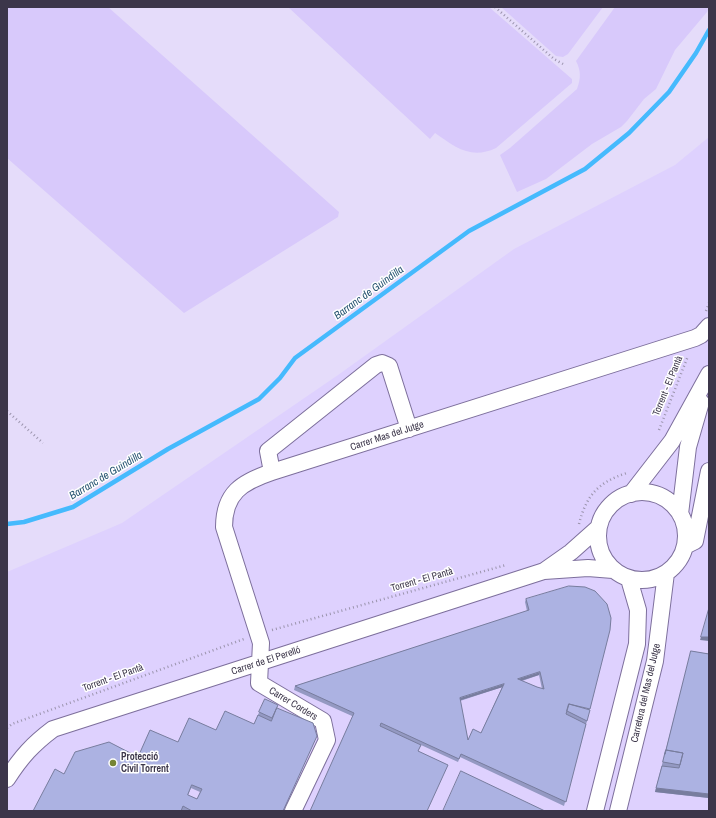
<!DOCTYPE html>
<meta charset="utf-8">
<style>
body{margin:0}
#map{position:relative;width:716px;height:818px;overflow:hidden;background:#e5dcfa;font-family:"Archivo Narrow",sans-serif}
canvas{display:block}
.frame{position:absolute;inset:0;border:8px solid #3c364a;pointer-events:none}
</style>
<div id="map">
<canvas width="716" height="818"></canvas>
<div class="frame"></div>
</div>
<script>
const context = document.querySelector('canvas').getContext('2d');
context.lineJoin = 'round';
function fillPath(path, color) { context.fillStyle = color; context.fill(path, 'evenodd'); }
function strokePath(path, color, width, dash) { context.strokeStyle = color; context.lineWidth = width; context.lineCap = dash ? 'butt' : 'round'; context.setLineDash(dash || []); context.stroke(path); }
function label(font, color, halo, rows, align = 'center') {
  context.font = font + ' "Archivo Narrow",sans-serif'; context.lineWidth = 3; context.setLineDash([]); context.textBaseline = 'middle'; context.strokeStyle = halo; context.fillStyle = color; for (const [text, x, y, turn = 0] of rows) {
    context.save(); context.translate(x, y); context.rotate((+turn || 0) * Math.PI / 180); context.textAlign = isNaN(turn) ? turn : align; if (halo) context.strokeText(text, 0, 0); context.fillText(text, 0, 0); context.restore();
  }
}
fillPath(new Path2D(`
 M709,137V811H7V572L122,523L338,375L514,249L675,165Z`), '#ded1fe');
fillPath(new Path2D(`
 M7,7H108L339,212L338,217L184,313L7,158Z
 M288,7H489L572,79V83L496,148C471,160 455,147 435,133L430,139Z
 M501,7H603L568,54L563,57L556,56Z
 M615,7H709L707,12L675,50L656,89L644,99L627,121L621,127L592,144L546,179L517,192L500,155L510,148L577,89C581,78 581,71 576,61Z`), '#d8c9fb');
strokePath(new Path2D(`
 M7,524L24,522L73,507L168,449L259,399L280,378L295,358L469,231L585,169L629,133L669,92L696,53L709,30`), '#45bafd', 4.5);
const minor = new Path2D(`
 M272,472L268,451L376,365L382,363L389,366L409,429
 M598 536a44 44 0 1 1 88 0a44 44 0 1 1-88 0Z
 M631,494L672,441L709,374
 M680,514L688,447L701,402
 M685,546L695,541L709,471
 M544,571L571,552L598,528
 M7,779C21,757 33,744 53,729L544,571L588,568L613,570
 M293,811L327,740L323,721L259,683L261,643L224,527C224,493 242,482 272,472L695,338L701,335L709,326
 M595,811L637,644L638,610L629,579
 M618,811L655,661L666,573`);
strokePath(minor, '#7d6f9c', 18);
strokePath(new Path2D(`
 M495,7L554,59L563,64
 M706,311L709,303
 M7,411L43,443
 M659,430L688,356
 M579,524C586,496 598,482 627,473
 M272,630L506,565
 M7,728L12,724L244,639`), '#9b94ad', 2.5, [1, 3]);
strokePath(minor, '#fff', 16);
fillPath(new Path2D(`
 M526,599L587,721L564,806L460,757L458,762L421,745L418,751L447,768L352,716L294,690L295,686L527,611L525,602ZM539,675L542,689L522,681ZM502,687L481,733L468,740L460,701Z
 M691,651L709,654V798L655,792Z
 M265,699L277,708L284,811H185L64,774L138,757L178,742L216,730L254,724ZM191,788L200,792L197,799L188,795Z`), '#9499c2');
fillPath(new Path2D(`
 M701,637H709V641L700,640Z
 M540,672L539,675L517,682L518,679Z
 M504,684L503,687L458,701L460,698Z
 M656,788L709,794V798L655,792Z`), '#787d9e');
const building = new Path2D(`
 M569,586L585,587L595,591L607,604L611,618L610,630L590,709L569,704L566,714L586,724L566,802L461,754L459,759L381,723L380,726L421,745L418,751L448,765L427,811H310L354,713L295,686L529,610L526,599ZM540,672L544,689L537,687L518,679ZM504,684L481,733L473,729L468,740L460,698Z
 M709,608V637H701Z
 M691,651L709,654V794L656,788L662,766L679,768L683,753L666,750L665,754Z
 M265,699L278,705L272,718L259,712Z
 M569,704L590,710L587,721L567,711Z
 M277,708L313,723L317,736L283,811H192L183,806L181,811H33L55,769L64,774L75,752L109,742L138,757L150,730L178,742L189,718L216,730L225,711L254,724L258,715L271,721ZM192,785L202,789L197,799L188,795Z
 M666,750L683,753L680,765L663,762Z
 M461,771L545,811H443Z`);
fillPath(building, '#acb2e2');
strokePath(building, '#787d9e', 1);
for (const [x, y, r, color] of [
 [113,763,4,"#768533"]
]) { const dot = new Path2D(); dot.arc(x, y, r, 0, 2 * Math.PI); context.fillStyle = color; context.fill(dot); strokePath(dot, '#fff', 1.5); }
label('10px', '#3c364a', '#fff', [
 ["Torrent - El Pantà",668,386,-68],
 ["Carrer Mas del Jutge",387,436,-18],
 ["Torrent - El Pantà",422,580,-16],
 ["Carrer de El Perelló",266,661,-18],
 ["Torrent - El Pantà",113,678,-20],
 ["Carretera del Mas del Jutge",646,693,-77],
 ["Carrer Corders",293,704,31]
]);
label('bold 10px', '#3c364a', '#fff', [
 ["Protecció",121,757],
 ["Civil Torrent",121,769]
], 'left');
label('italic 11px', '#285572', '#fff', [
 ["Barranc de Guindilla",369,293,-36],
 ["Barranc de Guindilla",106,476,-31]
]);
</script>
